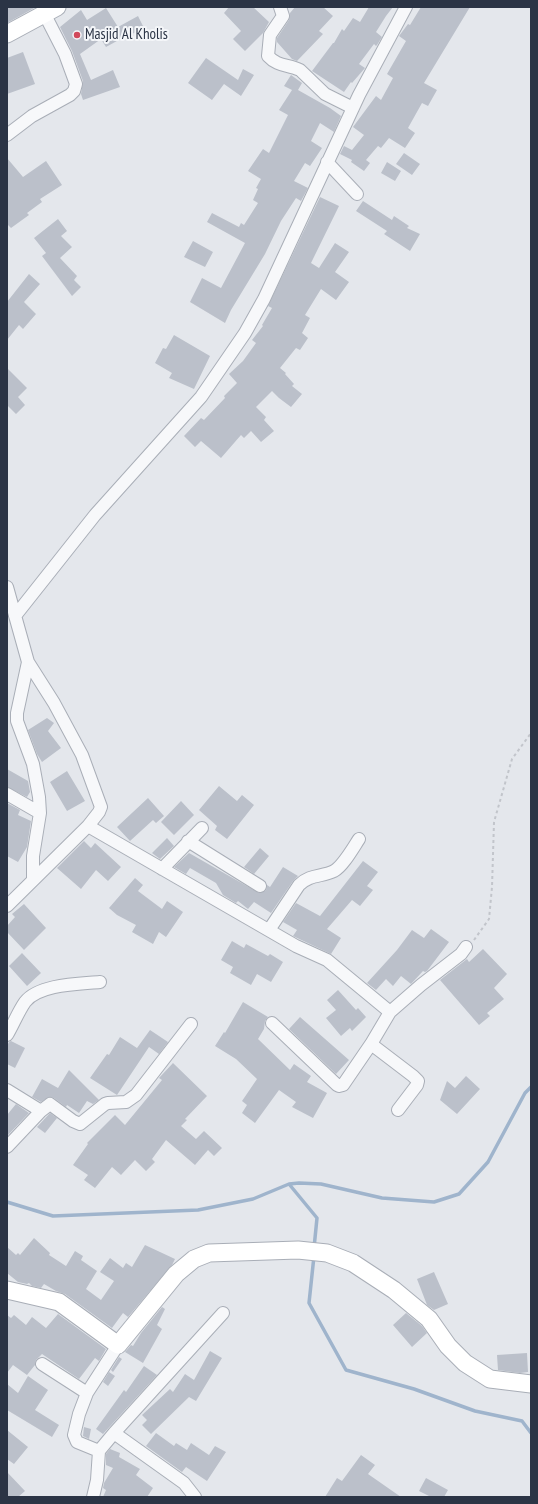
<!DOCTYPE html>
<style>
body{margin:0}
#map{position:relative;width:538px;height:1504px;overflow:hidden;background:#e4e7ec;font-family:"PT Sans Narrow",sans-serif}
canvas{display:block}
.frame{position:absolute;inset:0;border:8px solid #2b3445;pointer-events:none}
</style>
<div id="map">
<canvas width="538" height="1504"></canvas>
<div class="frame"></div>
</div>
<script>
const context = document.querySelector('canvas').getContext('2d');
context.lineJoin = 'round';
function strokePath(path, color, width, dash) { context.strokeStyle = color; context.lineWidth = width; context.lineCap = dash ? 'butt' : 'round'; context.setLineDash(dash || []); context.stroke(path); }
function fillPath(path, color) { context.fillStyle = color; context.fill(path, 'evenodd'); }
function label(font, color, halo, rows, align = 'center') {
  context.font = font + ' "PT Sans Narrow",sans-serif'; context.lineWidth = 4; context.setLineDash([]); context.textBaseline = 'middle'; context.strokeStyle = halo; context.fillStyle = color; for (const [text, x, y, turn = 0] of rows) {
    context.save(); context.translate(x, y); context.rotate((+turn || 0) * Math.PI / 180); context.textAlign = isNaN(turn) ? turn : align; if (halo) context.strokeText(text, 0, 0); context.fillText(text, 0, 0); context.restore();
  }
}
strokePath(new Path2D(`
 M289,1184L317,1218L314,1248
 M7,1202L53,1216L198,1210L253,1199L289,1184L299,1183L321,1184L382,1198L434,1202L459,1194L488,1162L525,1093L531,1087
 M314,1256L309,1303L346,1370L414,1389L475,1411L522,1421L531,1433`), '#9fb4cc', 3.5);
fillPath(new Path2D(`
 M7,7H36L7,23Z
 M229,7H253L269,22L263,33L245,51L233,39L241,31L224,13Z
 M295,7H323L333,16L319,31L323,34L297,61L292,59L277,42V38L289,20L290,13Z
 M369,7H393L386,16L376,32L382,37L377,45L376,46L374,44L359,64L365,68L352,83L351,82L344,92L312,71L333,43H334L342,29L344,31L353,18L360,22Z
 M421,7H470L424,83L437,90L428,106L422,103L408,128L415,133L405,148L389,138L381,148L378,146L366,160L370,163L364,171L351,162L352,160L340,154L344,146L352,150L364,135L353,127L376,96L381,100L393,78L387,74L406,41L399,36L408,24L410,25Z
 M106,8L118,27L138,16L144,28L126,37V36L106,47L101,39L80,54L91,80L113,70L120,87L83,100L81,94L83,81L72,51L60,27L81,10L87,20Z
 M23,52L35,84L7,94V58Z
 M206,58L238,80L243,69L254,75L241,96L224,84L212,100L188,83Z
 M291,75L302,83L298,90L330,108L341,116L334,132L320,123L311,141L322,148L310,166L305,163L294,181L308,188L301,201L296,198L281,221L265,254L231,310L225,323L190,302L202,278L221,288L245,243L207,222L212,213L239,227L241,223L244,225L258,203L253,200L258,189L256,188L261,179L248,171L263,149L269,153L288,115L279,110L292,90L284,86Z
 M404,153L420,164L412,175L396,164Z
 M7,158L23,177L46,161L62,185L40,199L42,202L27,213L29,215L11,228L7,224Z
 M387,162L401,171L395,181L381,173Z
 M320,197L339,206L311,263L319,268L335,243L349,252L335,272L349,282L336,300L321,289L305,315L310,318L302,333L308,338L300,350L296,348L280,368L286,373L285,374L294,384L292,386L302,394L291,407L279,398L272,391L256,407L266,417L264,420L274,431L261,442L251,431L244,438L241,435L221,458L201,441L195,447L184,436L201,418L204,420L225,398L224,396L237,383L229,374L243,361L256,343L252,340L263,326L262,325L272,308L268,306Z
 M363,201L392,220L394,216L409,226L407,228L420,234L410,251L384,234L387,231L356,211Z
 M58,219L67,231L61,236L72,247L60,258L77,276L74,280L81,287L72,296L42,256L46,253L34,238Z
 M193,241L213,252L205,267L184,257Z
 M29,274L40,284L24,302L36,314L23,329L19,325L7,340V302Z
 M174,335L210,356L194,389L169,378L172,373L155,363L163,348L166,349Z
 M7,368L27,388L18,397L25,405L16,414L7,405Z
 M47,718L54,723L48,731L61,748L42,762L37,754L28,730Z
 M7,769L28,781L30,792L27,797L7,787Z
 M67,771L85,801L67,811L50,782Z
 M219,786L237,801L242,795L254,805L227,839L215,830L217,826L199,810Z
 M148,798L164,816L156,823L153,820L130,841L117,827Z
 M181,801L194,815L174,835L161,822Z
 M7,803L20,810L18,815L31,821L27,847L18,862L7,856Z
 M167,838L174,846L160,859L152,853Z
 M84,841L91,848L95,843L121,867L108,881L96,870L81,889L57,868Z
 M260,848L269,856L254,874L244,867Z
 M189,853L259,893L266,890L267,885L270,887L283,867L298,876L293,881L271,913L254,902L248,909L238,901L236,903L223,895L216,883L190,868L186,874L174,867Z
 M363,861L378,872L367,886L373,890L360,906L352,900L327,929L341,938L331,954L293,936L297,930L283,922L296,903L320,916Z
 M135,878L143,885L138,891L162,909L167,901L183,912L166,937L159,932L153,944L132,932L136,925L117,915L109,908Z
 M24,904L46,928L24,950L7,932V926L15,917L12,914Z
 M431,929L449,942L427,971L425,972L423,971L411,984L401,976L393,986L386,979L376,990L367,983L397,950L412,930L424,938Z
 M232,941L244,948L246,944L268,956L270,954L283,962L271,982L257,974L251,985L230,973L233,967L221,960Z
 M483,949L507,974L494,988L504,999L487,1013L490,1016L479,1025L440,980L467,959L469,962Z
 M22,953L41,973L27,986L9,966Z
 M338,990L356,1010L358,1008L366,1017L352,1031L350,1028L341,1036L326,1018L336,1010L327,1000Z
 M243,1002L268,1017L265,1021L264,1029L258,1039L290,1070L294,1064L311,1076L307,1082L327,1093L313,1118L292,1107L296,1102L279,1090L255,1123L242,1113L247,1105L242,1101L257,1079L236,1059L215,1046L224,1032L225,1033Z
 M300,1017L349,1060L336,1074L289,1029Z
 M150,1030L168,1042L159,1054L149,1047L117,1095L90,1078L107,1054L109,1055L120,1037L137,1048Z
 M11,1041L25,1048L15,1068L7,1064V1046L9,1042Z
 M173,1063L207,1096L185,1119L187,1120L181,1126L196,1139L204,1131L222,1148L214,1156L208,1150L195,1165L166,1140L152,1159L155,1162L146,1171L135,1160L121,1175L112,1167L95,1188L84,1180L88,1175L73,1165L88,1144L87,1143L115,1115L125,1125L162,1080L159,1078Z
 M69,1070L99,1100L93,1104L87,1101L79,1113L67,1105L66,1107L54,1098L49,1097L41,1102L32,1097L42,1079L58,1088Z
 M466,1076L480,1089L457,1114L440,1100L447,1081L455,1088Z
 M16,1104L29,1113L7,1136V1115Z
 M50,1113L57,1118L45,1133L37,1127Z
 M34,1238L50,1253L49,1255L66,1266L75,1251L83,1256L81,1260L97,1271L86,1289L101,1300L114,1281L100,1272L110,1258L123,1268L126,1263L132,1267L145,1245L175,1259L172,1265L128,1317L123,1313L112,1328L65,1294L56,1291L44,1284L41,1288L32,1286L29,1283L27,1284L18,1282L7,1273V1247L16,1255L18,1253L20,1255Z
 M434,1272L448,1304L434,1310L427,1305L417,1279Z
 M162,1307L165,1309L157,1325L162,1329L143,1363L125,1352L131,1345L133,1346L141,1333Z
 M406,1313L422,1326L427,1333L412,1347L393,1325Z
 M58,1314L106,1349L99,1361L95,1358L79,1379L42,1354L36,1360L35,1365L27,1375L13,1365L7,1373V1315L11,1318L14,1315L26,1325L32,1317L46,1328Z
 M210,1351L222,1358L196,1401L189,1397L151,1434L142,1425L147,1420L142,1415L170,1389L173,1392L185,1374L194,1380Z
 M527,1353L528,1372L520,1373L498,1370L497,1355Z
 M119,1357L122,1359L113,1372L111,1370Z
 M144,1366L157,1375L103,1434L96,1429L124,1390L126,1392Z
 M109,1372L115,1376L108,1386L103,1382Z
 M28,1376L48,1390L35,1410L59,1425L52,1437L7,1410V1384L18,1393Z
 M84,1427L91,1429L89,1439L83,1436Z
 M7,1430L28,1447L14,1464L7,1459Z
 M156,1433L174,1446L176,1443L187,1450L191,1443L209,1455L215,1446L226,1452L207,1481L186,1467L182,1472L146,1446Z
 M110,1449L120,1453L119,1457L140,1469L136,1475L153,1488L147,1497H103L106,1490L103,1488L104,1483L113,1468L106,1465V1454Z
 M361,1455L375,1465L368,1474L401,1497H325L337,1478L342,1481Z
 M7,1472L25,1491L18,1497H7Z
 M426,1478L448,1490L444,1497H431L419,1491Z`), '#bbc0ca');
const street = new Path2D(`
 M280,7L283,16L270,35L268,56C278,67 288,64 300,70L325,94L353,108
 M7,135L32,116L70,95L74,91L76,84L65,54L44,13
 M327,162L357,194
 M7,587L28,662L54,703L82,755L101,807L99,812L88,826L7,906
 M15,616L95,515L201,397L245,333L264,299L359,95L406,7
 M28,662L17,713V721L33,764L39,797L40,813L33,856V880
 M7,794L40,813
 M88,826L296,946L327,960L390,1012L421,985L461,954L466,947
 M188,841L260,886
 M162,869L202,828
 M269,930L299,885C310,874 322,877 334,871C343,866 353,848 359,839
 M272,1023L337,1085L339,1086L343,1085L371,1044L390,1012
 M7,1035C13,1025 18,1012 25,1002C39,984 79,984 100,982
 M371,1044L413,1076L418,1081L417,1085L398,1110
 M7,1090L41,1111
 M7,1147L41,1111L50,1104L73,1121L80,1124L105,1104L108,1103L126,1102L136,1095L191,1024
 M42,1364L87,1393
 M114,1433L223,1313
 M99,1451L114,1433L184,1483L195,1497
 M93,1497L97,1480L99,1451L77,1442L74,1435L79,1414L87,1393L118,1345`);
const secondary = new Path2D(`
 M7,34L57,7
 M7,1290L59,1302L118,1345L176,1274L194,1259L209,1253L298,1250L327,1253L353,1263L394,1290L429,1319L448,1346L465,1363L490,1379L531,1384`);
strokePath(street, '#a9aeb7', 14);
strokePath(secondary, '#a9aeb7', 19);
strokePath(new Path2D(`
 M474,940L489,919L492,887L494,822L512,759L531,733`), '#c2c5cb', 2, [3, 3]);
strokePath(street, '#f7f8fa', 12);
strokePath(secondary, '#fff', 17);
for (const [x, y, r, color] of [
 [77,35,4,"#d1495b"]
]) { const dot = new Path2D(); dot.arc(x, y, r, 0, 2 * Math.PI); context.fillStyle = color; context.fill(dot); strokePath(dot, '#f4f6f9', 1.5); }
label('15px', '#2b3445', '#f4f6f9', [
 ["Masjid Al Kholis",85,35]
], 'left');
</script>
